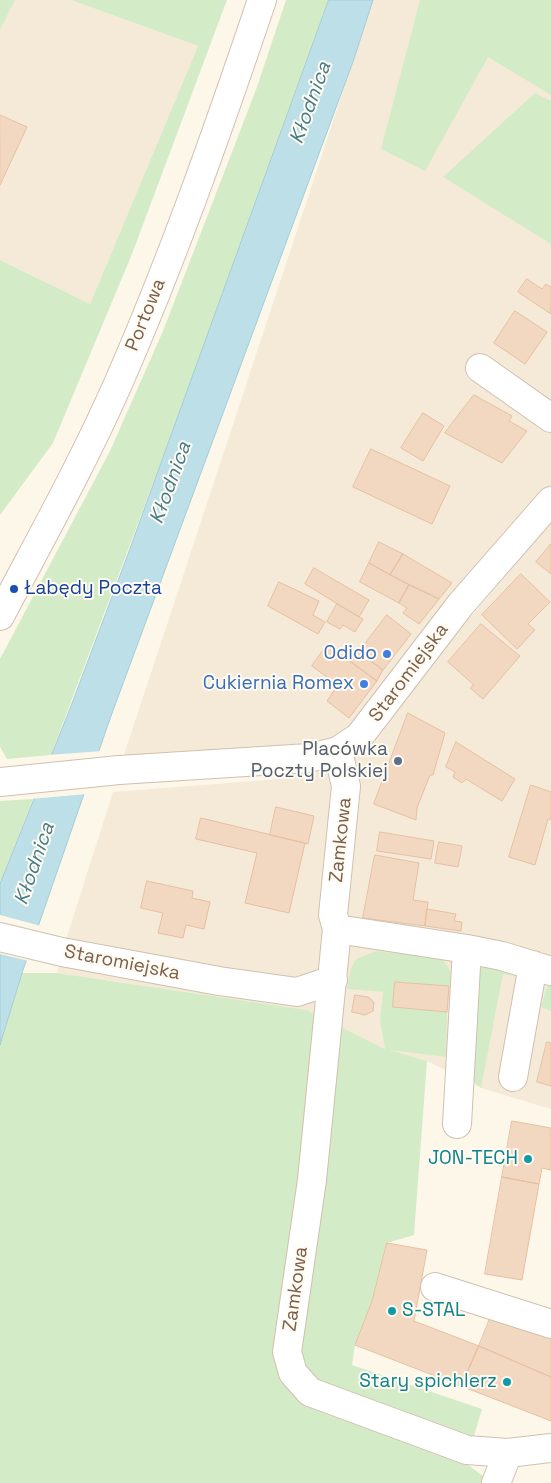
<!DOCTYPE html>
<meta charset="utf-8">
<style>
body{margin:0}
canvas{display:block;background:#fdf7ea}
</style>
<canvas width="551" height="1483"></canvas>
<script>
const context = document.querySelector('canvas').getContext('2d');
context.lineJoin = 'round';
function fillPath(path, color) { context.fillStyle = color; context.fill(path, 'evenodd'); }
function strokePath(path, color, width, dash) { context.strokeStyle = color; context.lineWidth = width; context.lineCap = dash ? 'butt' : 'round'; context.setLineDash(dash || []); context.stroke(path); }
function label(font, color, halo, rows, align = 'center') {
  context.font = font + ' "Space Grotesk",sans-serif'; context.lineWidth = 4; context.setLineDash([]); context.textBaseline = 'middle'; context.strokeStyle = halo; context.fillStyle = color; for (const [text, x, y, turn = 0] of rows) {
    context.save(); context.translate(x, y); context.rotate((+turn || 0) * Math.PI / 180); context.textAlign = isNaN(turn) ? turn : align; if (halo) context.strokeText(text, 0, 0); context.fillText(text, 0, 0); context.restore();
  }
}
fillPath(new Path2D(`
 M15,0H71L198,46L90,304L0,260V30Z
 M373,0H551V501L359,737L119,770Z
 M551,521V1109L481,1088L427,1061L385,1049L307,1010L57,973L62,952L113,792L292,778L331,768L351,760L372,746L447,645Z`), '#f5ead8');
fillPath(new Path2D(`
 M0,0H15L0,30Z
 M71,0H227L132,254L53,443L0,515V260L90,304L198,46Z
 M286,0H329L202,353L51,755L7,759L0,747V659L110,451L163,331L257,87Z
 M420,0H551V95L488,57L425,171L381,149Z
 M535,93L551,101V244L443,177Z
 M33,799L0,884V801Z
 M376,951L431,957L444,961L453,975L449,986L395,982L393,1007L447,1012L446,1057L390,1050L427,1061L414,1235L387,1243L372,1301L355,1345L352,1365L482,1409L466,1463L492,1483H0V1045L22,973H57L307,1010L385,1049L380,1020L383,992L347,989L351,968L356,959Z
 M486,965L514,967L518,977L503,974L481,1088L468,1077L477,970Z
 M549,980L551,981V1011L541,1007Z`), '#d3ecc7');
const water = new Path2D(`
 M329,0H373L354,59L111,716L22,973L0,1045V884L71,706L128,554Z`);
fillPath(water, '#bddfe8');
strokePath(water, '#a3cdda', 1);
fillPath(new Path2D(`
 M102,751L87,794L30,799L48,755Z
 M0,915L41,926L29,961L0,954Z`), '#fdf7ea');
const building = new Path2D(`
 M0,115L27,127L0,185Z
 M527,279L542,289L546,284L551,287V314L518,292Z
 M515,311L547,332L525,364L494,343Z
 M474,395L512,416L509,421L527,431L502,463L445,433Z
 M423,413L444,426L423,461L401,448Z
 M371,449L450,486L432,524L353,487Z
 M379,542L403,554L390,575L369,563Z
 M551,544V574L536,562Z
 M403,554L452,583L439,599L390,575Z
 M369,563L409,585L399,603L360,582Z
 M314,568L369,600L359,617L305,584Z
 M521,574L550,602L528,624L535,630L517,649L482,615Z
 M279,582L319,601L313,615L325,622L318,634L268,606Z
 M409,585L439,599L419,624L403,613L407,608L399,603Z
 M337,604L363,619L355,632L343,625L340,629L327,622Z
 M387,615L411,634L383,670L359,652Z
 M481,624L520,656L483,699L470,688L474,685L448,662Z
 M327,645L377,681L349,718L327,701L338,685L312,666Z
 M359,652L383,670L377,681L351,662Z
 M408,713L445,733L433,775H430L417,808L416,820L374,804Z
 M456,742L515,779L502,801L466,779L462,783L453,777L455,772L446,767Z
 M531,785L551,792V820L548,819L535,865L509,857Z
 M276,807L314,816L308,844L270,835Z
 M201,818L305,843L289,913L245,903L257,853L196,839Z
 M380,832L434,841L431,859L377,851Z
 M439,842L462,846L458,867L435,863Z
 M375,855L419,863L413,900L428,902L425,926L363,918Z
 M147,881L193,891L192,898L210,902L204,929L186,925L183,938L158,933L163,913L141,908Z
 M427,909L456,914L454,921L462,922L461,931L425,926Z
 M395,982L449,986L447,1012L393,1007Z
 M355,995L368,997L374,1002L373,1011L365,1015L352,1012Z
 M547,1042L551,1043V1086L537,1082Z
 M512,1121L551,1128V1170L542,1168L539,1184L502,1177Z
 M502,1177L539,1184L522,1280L485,1274Z
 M387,1243L427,1250L414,1321L479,1346L461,1386L355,1345L372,1301Z
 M493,1311L551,1336V1377L479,1346Z
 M479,1346L551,1377V1421L461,1386Z`);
fillPath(building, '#f3d8c1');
strokePath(building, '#e6c0a1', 1);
const minor = new Path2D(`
 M480,368L551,418
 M0,616C40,540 82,465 117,386C172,261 218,130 262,0
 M338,751L346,786L333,915L337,929L312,1180L287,1352L293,1373L310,1392L467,1450L508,1453L551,1448
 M0,782L119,770L309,758L338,751L359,737L461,604L551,501
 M337,929L467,949L502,956L551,971
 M0,937L62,952L219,981L297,992L333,980
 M513,1077L533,965
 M457,1124L467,949
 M435,1287L551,1324
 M496,1483L508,1453`);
strokePath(minor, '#d0c0ae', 30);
strokePath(minor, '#fff', 28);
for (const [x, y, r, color] of [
 [14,589,5,"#1a4fb4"],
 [387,654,5,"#3f7fe0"],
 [364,684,5,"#3f7fe0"],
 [398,761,5,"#5c6f8a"],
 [528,1159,5,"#0f9aa8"],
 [392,1311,5,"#0f9aa8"],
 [507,1382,5,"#0f9aa8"]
]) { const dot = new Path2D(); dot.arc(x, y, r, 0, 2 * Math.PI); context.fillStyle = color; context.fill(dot); strokePath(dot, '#fffbf1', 2); }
label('19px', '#795f4c', '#fffbf1', [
 ["Portowa",146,315,-68],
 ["Staromiejska",409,673,-53],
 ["Zamkowa",341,840,-84],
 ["Staromiejska",122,963,11],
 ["Zamkowa",296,1289,-82]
]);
label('19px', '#164399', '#fffbf1', [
 ["Łabędy Poczta",24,589]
], 'left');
label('19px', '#366cbe', '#fffbf1', [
 ["Odido",377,654],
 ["Cukiernia Romex",354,684]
], 'right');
label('19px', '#4e5e75', '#fffbf1', [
 ["Placówka",388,750],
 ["Poczty Polskiej",388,772]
], 'right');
label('19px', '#0d838f', '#fffbf1', [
 ["JON-TECH",518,1159],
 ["S-STAL",402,1311,"left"],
 ["Stary spichlerz",497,1382]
], 'right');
label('italic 20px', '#457b8c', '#fffbf1', [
 ["Kłodnica",311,103,-70],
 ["Kłodnica",171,483,-70],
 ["Kłodnica",35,864,-71]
]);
</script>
